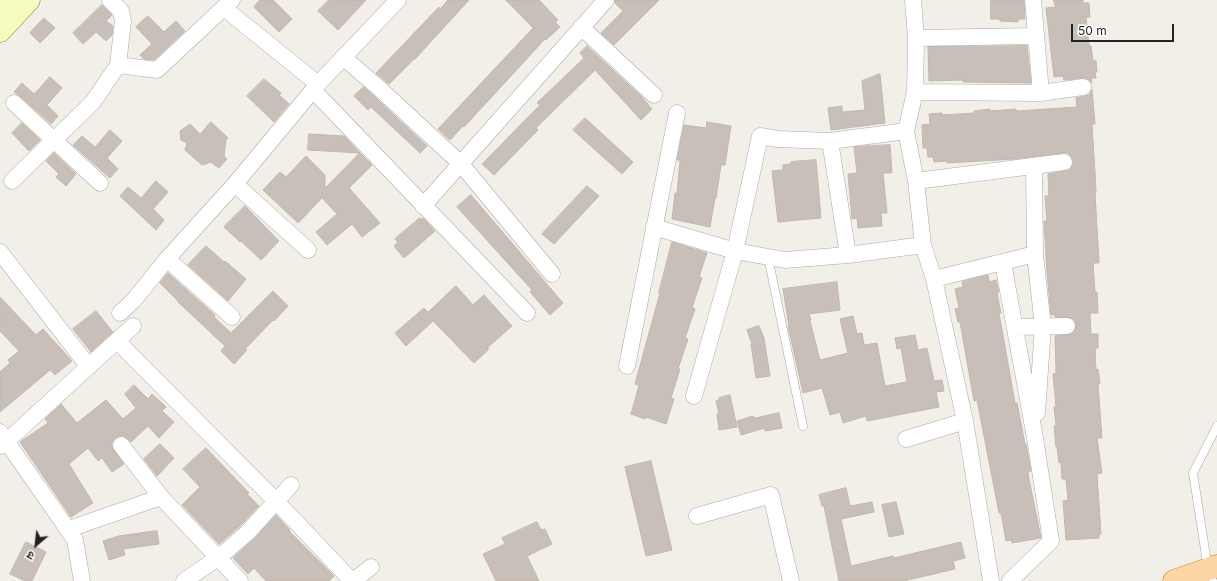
<!DOCTYPE html>
<meta charset="utf-8">
<style>
body{margin:0}
#map{position:relative;width:1217px;height:581px;overflow:hidden;background:#f2efe9;font-family:Inter,"Noto Sans Devanagari",sans-serif}
canvas{display:block}
.north{position:absolute;left:16px;top:525px;width:40px;height:40px;-webkit-text-stroke:3px #fff;paint-order:stroke;rotate:208deg;font-size:11px;font-weight:700;line-height:16px;text-align:center;color:#222}
.north::after{content:'';display:block;margin:auto;width:14px;height:18px;background:#222;clip-path:polygon(50% 0,100% 100%,50% 72%,0 100%)}
.scale{position:absolute;left:1071px;top:24px;width:103px;height:18px;box-sizing:border-box;border:2px solid #222;border-top:0;padding-left:5px;font-size:12px;line-height:14px;white-space:nowrap;color:#222;-webkit-text-stroke:3px #fff;paint-order:stroke}
</style>
<div id="map">
<canvas width="1217" height="581"></canvas>
<div class="north">उ</div>
<div class="scale">50 m</div>
</div>
<script>
const context = document.querySelector('canvas').getContext('2d');
context.lineJoin = 'round';
function fillPath(path, color) { context.fillStyle = color; context.fill(path, 'evenodd'); }
function strokePath(path, color, width, dash) { context.strokeStyle = color; context.lineWidth = width; context.lineCap = dash ? 'butt' : 'round'; context.setLineDash(dash || []); context.stroke(path); }
const building = new Path2D(`
 M260,0H273L292,19L279,32L254,7Z
 M329,0H366L338,30L318,11Z
 M448,0H469L415,59H414L389,84L376,73L439,7L440,9Z
 M506,0H539L558,20L555,22L560,27L546,40L545,39L464,127L463,126L450,140L438,129L533,28Z
 M615,0H659L614,45L601,33L623,11L615,3Z
 M991,0H1024L1025,19H1018V22L1000,21V19H991Z
 M1054,0H1083V3H1089L1090,17H1086L1089,46H1091L1093,61H1096L1097,72H1095L1096,78H1091L1092,83L1086,78L1064,80L1063,76L1054,77L1046,8L1055,7Z
 M102,5L112,15L106,21L113,26L112,35L106,41L96,32L83,44L73,33Z
 M148,16L164,32L176,21L185,31L154,60L144,59L140,55L152,44L136,27Z
 M44,18L55,28L40,43L30,33Z
 M587,46L641,96L652,109L641,120L595,70L536,128L538,130L494,175L482,164L540,105L537,103L584,58L580,53Z
 M1027,46L1031,83L963,82V80L929,81L928,47Z
 M880,74L885,123L831,130L828,108L842,106V112L865,110L862,81Z
 M50,77L62,88L47,105L58,116L51,124L20,96L14,92L22,83L34,94Z
 M264,79L281,93L279,95L289,104L274,122L247,96Z
 M364,87L427,146L420,153L371,107L368,110L354,96Z
 M1092,90L1095,124H1092L1095,172L1096,192H1095L1099,263H1093L1095,292H1097L1098,313H1090L1091,334H1098V348H1095L1096,370L1098,369L1100,383L1098,384L1102,438H1097L1102,473L1097,474L1101,534H1099V538L1066,540L1063,501L1068,500L1066,479H1062L1061,462L1059,463L1057,447H1056L1054,426L1056,425L1054,407H1056L1053,374L1056,373L1055,336L1072,334L1075,330L1076,325L1075,321L1071,318L1055,317V314L1051,315L1047,272L1044,221H1047L1045,196H1049L1048,174L1069,170L1073,165V160L1071,156L1068,153H1063L1014,159L947,163V161L934,162L933,157H928L927,148H923L922,125L930,124L929,114L942,113V115L975,113L974,111L990,109V111L1016,109L1017,111L1077,107L1076,98L1089,95Z
 M585,118L633,162L622,174L573,130Z
 M211,122L228,138L226,140L224,156L227,159L219,168L211,162L202,165L185,150L187,143L181,140L180,131L190,124L200,134Z
 M707,122L731,126L725,165H721L716,198H715L710,227L672,219L675,193H677L680,160H677L684,125L706,128Z
 M22,123L40,140L29,151L12,133Z
 M110,130L122,141L107,158L118,169L110,178L73,145L82,136L95,147Z
 M309,134L344,136L360,153L308,150Z
 M890,145L892,173H883L887,213H881L882,226L858,228L857,218L852,219L848,174L857,173L854,147Z
 M54,153L76,174L66,186L56,177L59,174L46,161Z
 M360,153L372,165L349,188L380,223L362,237L352,224L327,245L316,232L337,214L322,198L298,223L263,190L280,172L286,177L306,156L325,175V188Z
 M816,160L821,218L778,222L772,171L783,170V165L791,164V162Z
 M156,181L168,192L153,209L164,220L156,230L120,196L128,187L141,198Z
 M587,186L599,196L554,244L542,234Z
 M471,195L563,303L550,315L530,292L532,290L457,207Z
 M245,206L279,241L261,260L241,241L240,242L224,227Z
 M420,218L422,220L423,218L435,231L404,258L394,246L398,242L395,239Z
 M672,242L707,253L699,277L702,278L692,308L695,309L685,338L688,339L678,369H680L671,398L674,399L666,424L646,417L645,419L631,414L639,385L635,384L660,293H659Z
 M206,246L224,262L225,261L246,279L228,301L188,265Z
 M168,273L215,315L214,317L231,333L273,291L288,306L274,321L273,320L245,349L247,350L234,364L221,351L225,346L177,301H178L160,283Z
 M988,275L989,282L996,280L999,292L997,293L1001,313H999L1015,403H1017L1025,444H1026L1031,471L1028,472L1029,479L1041,538L1012,543L1011,540L1006,541L1001,513H999L977,400L974,401L960,322H958L955,309L959,308L955,289L963,287L962,282Z
 M837,282L840,310L809,314L811,320L810,321L820,360L848,353L840,319L853,316L857,334L862,333L864,345L877,343L885,386L907,382L901,348L897,349L895,338L915,335L918,350L927,348L934,381L942,380L944,391L936,392L939,407L867,421L866,416L843,423L840,412L830,415L822,388L803,393L788,326H789L783,289Z
 M456,286L473,305L484,295L512,326L487,348L489,349L474,363L433,321L406,346L395,333L424,308L428,312Z
 M0,297L36,335L43,329L72,361L55,375L50,370L0,412V372L10,363L8,360L19,351L0,331Z
 M96,311L113,332L91,352L73,329Z
 M759,326L764,338L770,376L756,378L751,344H752L747,330Z
 M134,385L148,399L152,394L166,407L162,411L174,422L159,438L148,426L131,442L124,436H119L115,438L112,442V447L124,464L112,472L102,458L98,461L88,448L69,464L93,503L71,517L20,442L48,423L45,419L61,404L77,423L106,400L123,419L136,408L125,394Z
 M730,395L737,427L719,430L717,414H719L716,401L719,400V398Z
 M779,413L782,428L765,431V428L741,435L737,421L753,416L754,418Z
 M160,444L174,458L157,476L144,459Z
 M206,448L249,493L247,494L259,506L240,526L219,544L182,505L200,487L183,469Z
 M651,461L672,550L646,556L625,467Z
 M846,488L850,506L872,502L874,512L841,519L851,566L893,556L894,558L961,542L965,558L953,561L955,569L904,581H839L824,506H822L819,495Z
 M896,502L904,534L889,537L882,505Z
 M276,515L290,530L289,531L334,576L329,581H266L254,568L248,574L233,558L254,539Z
 M537,522L541,530L545,529L552,544L527,556L539,581H496L483,554L505,544L502,538Z
 M157,531L159,544L123,549L125,555L109,560L103,541L119,536Z
 M26,542L46,552L32,581H25L10,574Z`);
fillPath(building, '#c7bfb8');
strokePath(building, '#c4b6ab', 1);
const lane = new Path2D(`
 M768,257L803,426
 M1213,581L1208,569L1193,473L1217,426`);
const street = new Path2D(`
 M110,0L121,11L123,21L118,65
 M913,0L916,38
 M1033,0L1041,93
 M224,8L318,84
 M581,27L654,95
 M343,57L380,89L461,164L552,274
 M313,90L527,313
 M915,92L1041,93L1083,87
 M14,103L100,183
 M830,141L848,255
 M1034,166L1035,254L1043,327L1037,413
 M12,181L93,102L118,65L157,70L232,0
 M916,181L1064,162
 M235,184L308,250
 M423,206L606,0
 M654,227L735,251L785,260L848,255L923,245
 M0,252L89,367
 M167,259L232,317
 M1003,263L1035,438L1051,541L1010,581
 M934,279L1035,254
 M120,313L134,300L167,259L235,184L318,84L398,0
 M1015,327L1067,326
 M117,341L276,501L352,581
 M627,366L677,113
 M694,396L735,251L760,136L778,139L830,141L906,131
 M0,432L75,540L82,581
 M906,439L965,421
 M121,445L161,497
 M0,446L7,441L133,326
 M697,516L771,495L791,581
 M69,529L161,497L240,581
 M184,581L218,558L247,533L291,485
 M353,581L371,567
 M991,581L965,421L934,279L923,245L916,181L906,131L915,92L916,38L1036,36`);
const secondary = new Path2D(`
 M0,5L5,0
 M0,31L29,0`);
const primary = new Path2D(`
 M1174,581L1217,566`);
strokePath(lane, '#a9a9a9', 9);
strokePath(street, '#a9a9a9', 17);
strokePath(secondary, '#707d05', 23);
strokePath(primary, '#a06b00', 23);
strokePath(lane, '#fff', 8);
strokePath(street, '#fff', 16);
strokePath(secondary, '#f7fabf', 22);
strokePath(primary, '#fcd6a4', 22);
</script>
